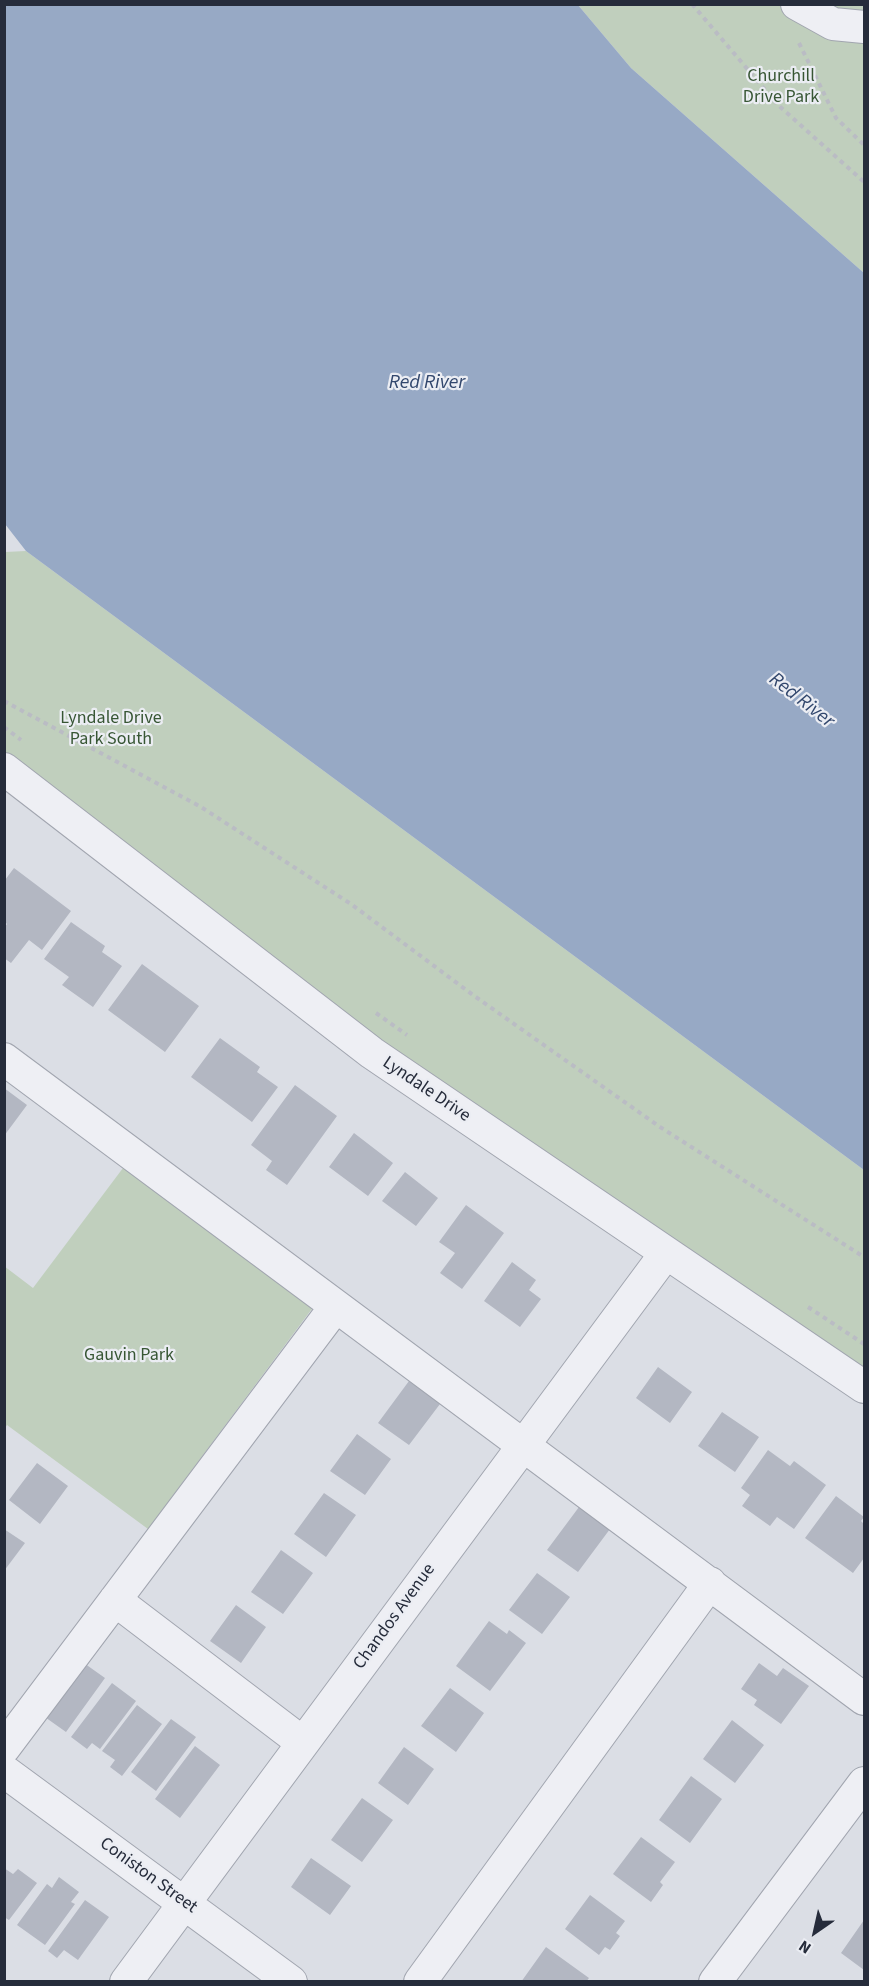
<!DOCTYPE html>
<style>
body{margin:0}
#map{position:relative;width:869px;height:1986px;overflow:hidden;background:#dbdee5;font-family:"Source Sans 3",sans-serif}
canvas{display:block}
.frame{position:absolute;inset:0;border:6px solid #262c3b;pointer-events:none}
.north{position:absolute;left:785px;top:1902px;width:60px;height:60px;-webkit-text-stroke:4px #ebedf3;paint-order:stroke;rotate:214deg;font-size:16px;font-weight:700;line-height:24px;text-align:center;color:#262c3b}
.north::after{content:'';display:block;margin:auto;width:21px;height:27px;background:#262c3b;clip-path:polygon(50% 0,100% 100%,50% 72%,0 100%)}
</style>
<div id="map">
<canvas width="869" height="1986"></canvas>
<div class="frame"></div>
<div class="north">N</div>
</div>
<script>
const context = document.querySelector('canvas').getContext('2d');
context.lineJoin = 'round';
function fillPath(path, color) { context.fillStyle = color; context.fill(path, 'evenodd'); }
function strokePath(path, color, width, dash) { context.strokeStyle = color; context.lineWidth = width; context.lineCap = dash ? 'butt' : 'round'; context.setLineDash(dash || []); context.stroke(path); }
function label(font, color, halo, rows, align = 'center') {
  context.font = font + ' "Source Sans 3",sans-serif'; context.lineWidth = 4.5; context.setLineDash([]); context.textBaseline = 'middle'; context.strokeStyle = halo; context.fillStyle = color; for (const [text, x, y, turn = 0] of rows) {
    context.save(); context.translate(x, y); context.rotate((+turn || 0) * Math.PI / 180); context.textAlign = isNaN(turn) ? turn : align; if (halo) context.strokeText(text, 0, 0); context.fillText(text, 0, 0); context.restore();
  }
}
fillPath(new Path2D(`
 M578,5H864V273L631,68Z
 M26,551L864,1170V1387L666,1253L5,767V552Z
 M126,1164L314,1306L148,1529L7,1425L5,1428L4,1266L33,1288Z`), '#c0cfbd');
fillPath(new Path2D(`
 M5,4L578,5L631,68L864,273V1170L26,551L5,524Z`), '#97a9c5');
fillPath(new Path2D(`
 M14,868L71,911L42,950L29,940L11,963L4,958V928L7,924L5,922V880Z
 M71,922L105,946L102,952L122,966L93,1007L62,985L69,977L44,959Z
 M142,964L199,1006L165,1052L108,1010Z
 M220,1038L260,1067L257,1072L278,1087L252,1122L191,1077Z
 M295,1085L337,1116L287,1185L266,1170L272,1161L251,1145Z
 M4,1088L27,1105L4,1136Z
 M354,1133L393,1163L368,1196L329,1167Z
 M405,1172L438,1198L416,1226L382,1201Z
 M466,1205L504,1233L462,1289L440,1273L455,1253L439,1242Z
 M512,1262L536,1280L529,1290L541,1299L520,1327L484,1301Z
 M658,1367L692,1392L670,1423L636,1398Z
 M409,1381L440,1404L409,1445L378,1423Z
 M722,1412L759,1437L735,1472L698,1446Z
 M357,1434L391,1459L365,1495L330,1471Z
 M768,1450L790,1466L794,1461L826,1485L794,1529L777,1517L770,1526L742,1506L750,1495L741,1488Z
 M37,1463L68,1486L40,1524L9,1500Z
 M324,1493L356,1515L326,1557L294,1534Z
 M836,1496L864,1517L861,1521L864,1524V1558L853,1573L805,1538Z
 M579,1507L610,1529L578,1572L547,1550Z
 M4,1529L25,1543L4,1571Z
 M281,1550L313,1573L283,1614L251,1592Z
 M537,1573L570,1597L542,1634L509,1610Z
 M236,1605L266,1627L241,1663L210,1641Z
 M489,1621L507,1634L509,1630L526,1643L490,1691L456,1666Z
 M81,1661L105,1678L66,1732L42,1715Z
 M759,1663L777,1676L783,1668L809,1686L781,1724L754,1705L757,1700L741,1689Z
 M112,1683L136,1701L100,1749L92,1743L87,1749L71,1737Z
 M450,1688L484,1713L456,1752L421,1726Z
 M137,1705L162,1724L122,1776L110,1767L115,1760L102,1751Z
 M171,1719L196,1737L156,1791L131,1772Z
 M732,1720L764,1745L735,1783L703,1759Z
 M195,1746L220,1765L180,1818L155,1799Z
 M404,1747L434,1769L408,1805L378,1783Z
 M691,1776L722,1799L690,1843L659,1820Z
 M362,1798L393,1820L362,1862L331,1840Z
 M641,1837L675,1862L660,1882L663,1885L651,1902L613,1874Z
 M311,1858L351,1886L330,1915L291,1887Z
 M4,1868L13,1874L18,1869L37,1883L9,1920L4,1917Z
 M59,1877L79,1892L71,1902L75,1904L45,1945L17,1925L47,1884L52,1888Z
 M590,1895L625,1921L616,1933L620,1936L610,1950L605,1947L599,1955L565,1929Z
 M85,1900L109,1917L78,1960L64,1950L57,1958L48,1951Z
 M864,1920V1970L841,1953Z
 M546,1947L589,1978L586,1982H521Z`), '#b3b7c2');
const minor = new Path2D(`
 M797,4L833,24L864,27
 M4,769L372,1053L864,1387
 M4,1059L864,1699
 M115,1600L303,1743
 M4,1748L336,1306
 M4,1771L291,1982
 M126,1982L666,1253
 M420,1982L710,1583
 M715,1982L864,1783`);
strokePath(minor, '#a1a5af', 34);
strokePath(new Path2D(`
 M692,4L778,105L864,182
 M799,43L836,118L864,145
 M4,701L201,807L351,904L473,995L660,1127L864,1257
 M4,727L21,740
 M376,1013L407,1035
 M808,1307L864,1344`), '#babcc4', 4, [4.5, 4.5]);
strokePath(minor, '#eeeff4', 32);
label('18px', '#375634', '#ebedf3', [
 ["Churchill",781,77],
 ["Drive Park",781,98],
 ["Lyndale Drive",111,719],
 ["Park South",111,740],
 ["Gauvin Park",129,1356]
]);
label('18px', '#262c3b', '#ebedf3', [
 ["Lyndale Drive",426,1090,34],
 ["Chandos Avenue",395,1617,-54],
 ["Coniston Street",148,1876,36]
]);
label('italic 20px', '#32476d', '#ebedf3', [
 ["Red River",427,384],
 ["Red River",801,701,38]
]);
</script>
